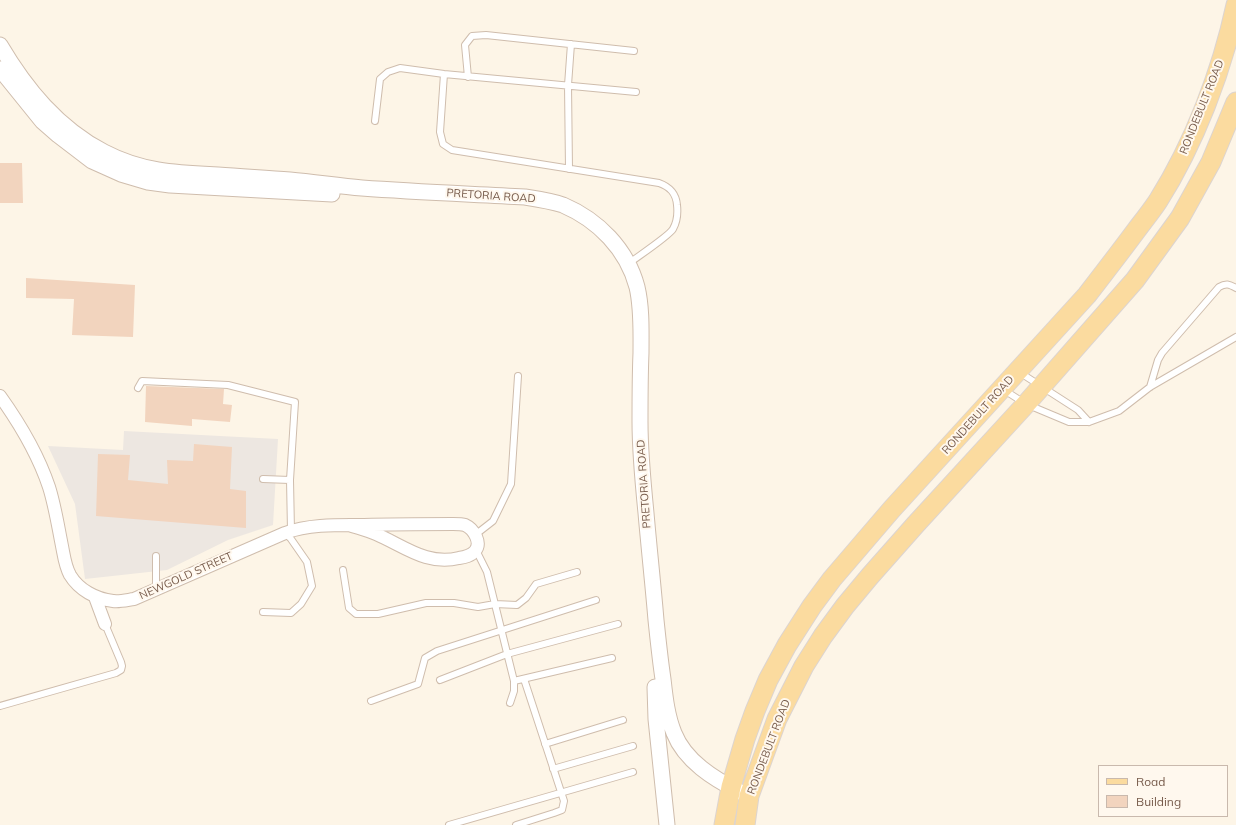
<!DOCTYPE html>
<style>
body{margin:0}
#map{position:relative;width:1236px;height:825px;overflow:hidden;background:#fdf5e7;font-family:Mulish,sans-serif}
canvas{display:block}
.legend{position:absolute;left:1098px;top:765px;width:130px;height:52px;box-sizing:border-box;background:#fff8ee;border:1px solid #c9b9ad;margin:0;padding:5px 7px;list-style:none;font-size:12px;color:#775b4b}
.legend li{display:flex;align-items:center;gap:8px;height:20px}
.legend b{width:20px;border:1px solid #c9b9ad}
</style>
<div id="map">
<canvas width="1236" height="825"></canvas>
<ul class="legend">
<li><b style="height:5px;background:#fbdb9f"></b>Road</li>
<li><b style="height:11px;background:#f2d4be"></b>Building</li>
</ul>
</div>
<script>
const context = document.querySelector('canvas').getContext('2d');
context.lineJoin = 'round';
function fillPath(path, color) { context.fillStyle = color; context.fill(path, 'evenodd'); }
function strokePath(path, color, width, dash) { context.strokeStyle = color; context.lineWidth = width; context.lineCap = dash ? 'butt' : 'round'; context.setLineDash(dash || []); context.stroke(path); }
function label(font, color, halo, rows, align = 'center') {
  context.font = font + ' Mulish,sans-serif'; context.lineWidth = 4; context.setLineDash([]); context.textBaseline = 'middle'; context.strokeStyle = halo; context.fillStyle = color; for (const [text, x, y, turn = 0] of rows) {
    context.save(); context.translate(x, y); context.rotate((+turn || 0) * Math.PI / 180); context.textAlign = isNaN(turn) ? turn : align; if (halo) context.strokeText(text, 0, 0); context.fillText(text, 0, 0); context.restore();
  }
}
fillPath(new Path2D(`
 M124,431L278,439L273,525L228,540L167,570L85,579L75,504L48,446L123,450Z`), '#ede7e1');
fillPath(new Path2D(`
 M0,163H22L23,203H0Z
 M26,278L135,285L133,337L72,335L74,299L26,298Z
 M146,386L224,389L223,404L232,405L230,422L192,419V426L145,422Z
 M194,444L232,447L230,489L246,491V528L96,516L98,454L130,455L128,480L168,484L167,460L193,461Z`), '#f2d4be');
const service = new Path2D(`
 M444,74L440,132L443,144L452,150L659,183C670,187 676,193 677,205C678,214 677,222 673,229C669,236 637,257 628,264
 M468,77L465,45L472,36L486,35L634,51
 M375,121L380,79L388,72L400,68L444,74L636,92
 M569,169L568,85L571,44
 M1019,372L1078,410L1089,422
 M1150,387L1158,360L1162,353L1219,287C1226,283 1229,284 1236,288
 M138,388L142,381L228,385L295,402L290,480
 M1004,390L1026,404L1069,422H1089L1119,411L1150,387L1236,337
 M263,479L290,480L291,531
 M475,535L493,521L511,484L518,376
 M476,550L487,572L514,681V691L510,703
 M156,556V589
 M343,570L349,608L356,614H378L426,603H454L478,607L495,604L517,605L526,598L536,584L577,572
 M263,612L291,613L301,604L312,586L307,562L291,539L285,533
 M440,680L507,654L618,624
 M514,681L612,658
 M371,701L418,684L425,658L437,651L596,600
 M0,706L116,673L121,670L122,666L121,662L105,624
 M545,744L623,720
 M553,769L633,746
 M449,825L633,772
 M516,825L554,813L562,810L564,801L524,679`);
const minor = new Path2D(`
 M0,396C20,424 38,454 49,487C55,506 58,526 62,546C64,556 65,566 70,575C79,590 96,599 113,601C119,602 127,600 134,599L285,533C309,524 339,525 364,525C394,524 424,524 453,524C457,524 462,524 465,525C474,529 482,543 475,551C471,556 465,557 459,558C427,566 404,546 376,534C367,530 358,528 349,525
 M95,597L105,624`);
const tertiary = new Path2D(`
 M0,45C26,89 58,128 104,152C142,172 177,173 218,175C242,177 266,178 290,180C314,182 338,186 362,188C417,192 471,194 525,197C538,199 551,201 563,205C598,220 627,249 637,287C642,308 641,332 641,353C640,376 640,399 640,422C640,453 643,483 646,513C649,548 653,584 656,620C658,639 660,659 663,679C665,697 667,716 674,733C685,761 714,779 740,792
 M0,69L42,121L58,135L92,161L121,174L148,182L170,185L332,194
 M655,687L656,719L667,825`);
const primary = new Path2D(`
 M724,825L731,787L745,739L755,711L768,680L787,645L812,606L832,579L892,509L1087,295C1104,273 1121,251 1138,228C1145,219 1152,210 1158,201C1194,144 1222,71 1236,5
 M745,825L749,796L777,719L804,666L823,636L845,606L870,576L916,524L1026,404L1135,280L1180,218L1211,162L1236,102`);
strokePath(service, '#cfbdad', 8);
strokePath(minor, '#cfbdad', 14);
strokePath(tertiary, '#cfbdad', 17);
strokePath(primary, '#dcd4d0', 21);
strokePath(service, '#fff', 6);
strokePath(minor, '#fff', 12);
strokePath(tertiary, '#fff', 15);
strokePath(primary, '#fbdb9f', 19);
label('11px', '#775b4b', '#fff8ee', [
 ["RONDEBULT ROAD",1202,107,-68],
 ["PRETORIA ROAD",491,196,4],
 ["RONDEBULT ROAD",978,415,-48],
 ["PRETORIA ROAD",644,484,-94],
 ["NEWGOLD STREET",186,576,-24],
 ["RONDEBULT ROAD",769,747,-69]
]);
</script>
